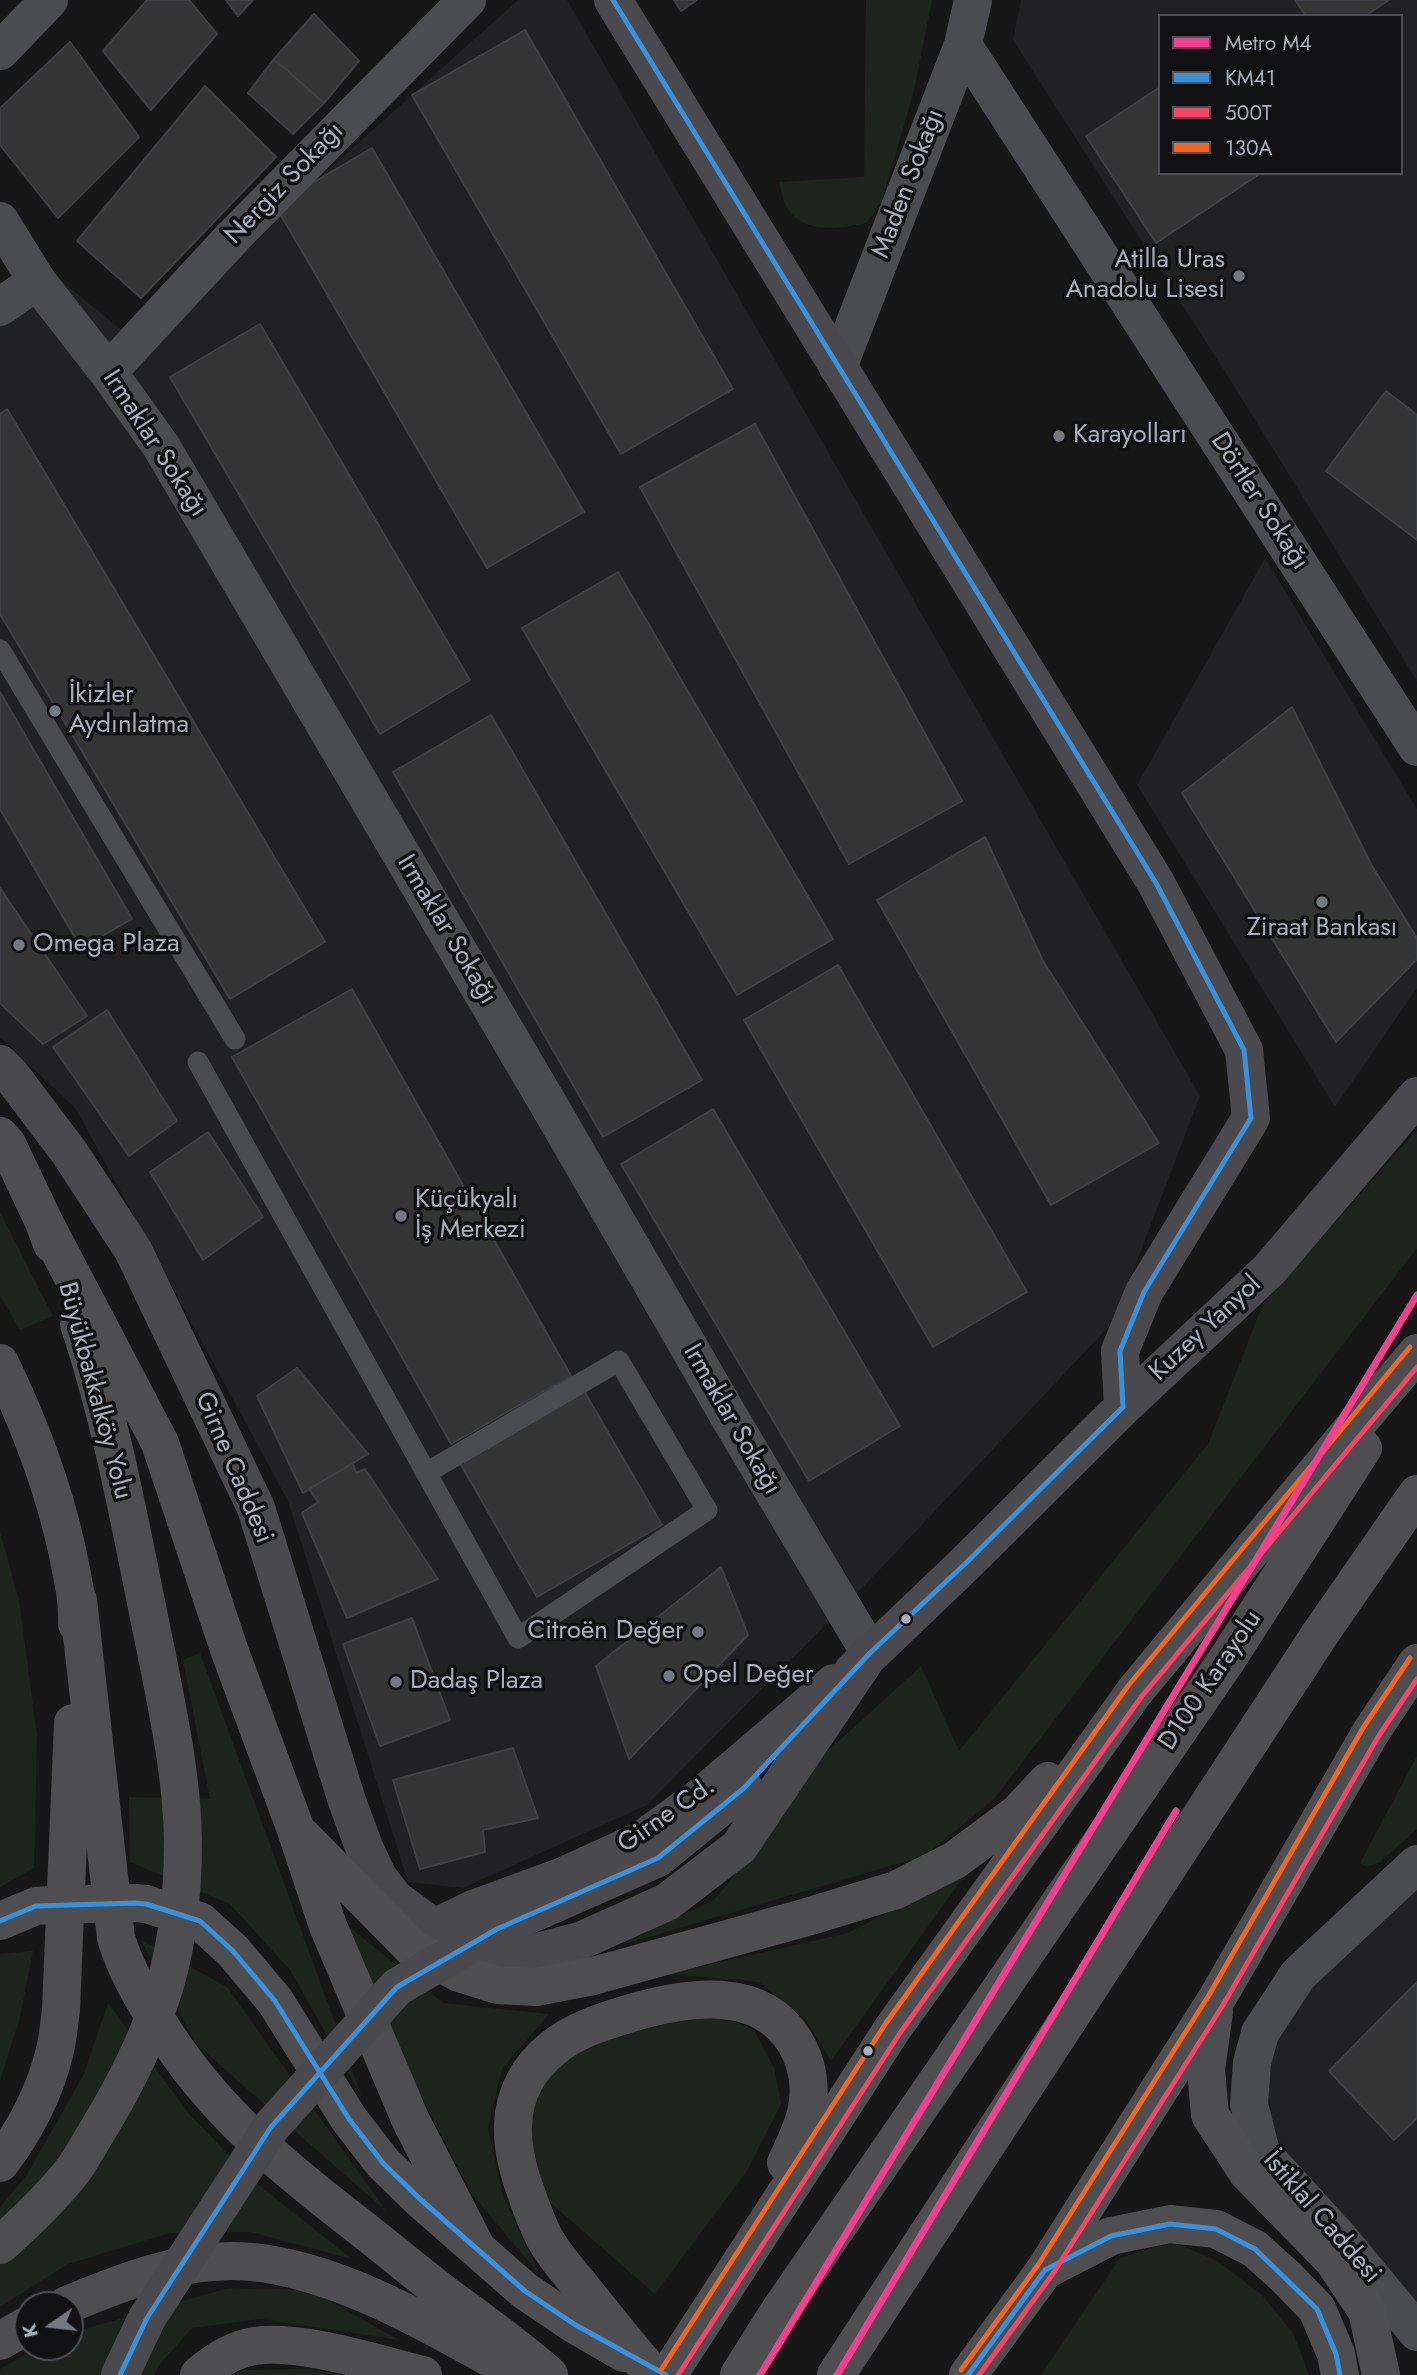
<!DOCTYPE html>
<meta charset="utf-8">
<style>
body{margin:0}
#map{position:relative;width:1417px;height:2375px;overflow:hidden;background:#171717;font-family:Jost,sans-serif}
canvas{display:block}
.legend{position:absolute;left:1158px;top:14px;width:245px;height:161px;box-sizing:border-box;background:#111113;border:2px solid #4d4f55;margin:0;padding:9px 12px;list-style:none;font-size:21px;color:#a8adb8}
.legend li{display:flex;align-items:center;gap:14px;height:35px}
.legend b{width:35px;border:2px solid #4d4f55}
.north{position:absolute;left:14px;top:2291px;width:70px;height:70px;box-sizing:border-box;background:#111113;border:2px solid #4d4f55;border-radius:50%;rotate:256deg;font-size:19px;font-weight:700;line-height:28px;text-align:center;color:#a8adb8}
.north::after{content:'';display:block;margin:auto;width:24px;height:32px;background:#757880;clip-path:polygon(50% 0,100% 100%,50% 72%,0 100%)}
</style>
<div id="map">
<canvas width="1417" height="2375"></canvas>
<ul class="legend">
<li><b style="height:9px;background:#f1408d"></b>Metro M4</li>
<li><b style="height:9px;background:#3a90db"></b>KM41</li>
<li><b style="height:9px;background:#f34667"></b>500T</li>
<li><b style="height:9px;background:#f26522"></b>130A</li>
</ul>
<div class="north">K</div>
</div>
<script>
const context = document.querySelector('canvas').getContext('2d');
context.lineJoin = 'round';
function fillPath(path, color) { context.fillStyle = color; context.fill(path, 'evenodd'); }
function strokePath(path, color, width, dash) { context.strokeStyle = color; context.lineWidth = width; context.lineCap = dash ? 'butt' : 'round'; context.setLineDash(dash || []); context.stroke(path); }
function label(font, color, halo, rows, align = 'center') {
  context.font = font + ' Jost,sans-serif'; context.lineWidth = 7; context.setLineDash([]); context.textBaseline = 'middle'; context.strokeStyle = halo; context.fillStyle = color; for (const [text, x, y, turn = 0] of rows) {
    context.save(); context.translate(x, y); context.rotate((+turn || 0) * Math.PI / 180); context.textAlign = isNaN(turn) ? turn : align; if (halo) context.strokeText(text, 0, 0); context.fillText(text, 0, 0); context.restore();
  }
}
fillPath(new Path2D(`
 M518,0H567L1200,1096L1114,1321L868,1582L647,1805L463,1888L408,1882L288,1501L76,1109L0,1037V287L37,261L136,342Z
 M1021,0H1417V681L1229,378L1013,40ZM1160,16H1401V173H1160Z
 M1265,558L1417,809V988L1335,1107L1137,785Z
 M1417,1886V2302L1410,2307L1275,2137L1259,2030Z`), '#212123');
fillPath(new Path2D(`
 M866,0H932L914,91L881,203L866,223C839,229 800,235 785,204C782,197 781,189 779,182L864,177Z
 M1417,1130V1248L994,1799L933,1849L914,1859L618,1946L714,1900L781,1820L816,1762L921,1666L959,1751L1208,1444L1263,1304Z
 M0,1212L53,1316L20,1330L0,1296Z
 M0,1532L19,1600L37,1736L34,1868L0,1887Z
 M200,1653L362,2097L290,1970L230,1904L130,1862L129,1797L210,1799L183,1660Z
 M1417,1756V1829L1380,1862L1367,1867L1360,1863Z
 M967,1872L831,2061L806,2020L759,1982L668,1974L848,1933Z
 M342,1921L443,2003L549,2014L502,2069L488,2128L503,2196L540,2275L471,2193L413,2080Z
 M141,1940L227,1987L387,2212L196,2044Z
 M33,1951L20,2017L0,2081V1954Z
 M108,2003L189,2114L255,2182L352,2259L251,2232L170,2233L68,2264L0,2307V2207L26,2176L83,2076Z
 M722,2016L754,2030L774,2068L781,2104L747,2171L655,2294L552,2204L531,2168L526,2139L542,2079L575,2053L669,2017Z
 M1171,2241L1217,2261L1262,2295L1293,2333L1309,2375H1041L1120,2258Z
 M229,2288L310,2290L399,2340L261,2319L192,2328L161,2363L154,2375H0V2369L40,2347H70V2333Z
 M310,2369L342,2375H232L242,2370Z`), '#1d241e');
const building = new Path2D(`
 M147,0H189L217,34L151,110L103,51Z
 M226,0H253L238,16Z
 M674,0H697L681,11Z
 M1295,0H1389L1365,16H1306Z
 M314,14L359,61L324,103L274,59Z
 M525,30L733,389L621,454L412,95Z
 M70,42L139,137L58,218L0,145V108Z
 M274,59L324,103L293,134L248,93Z
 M205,86L276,157L141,298L77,241Z
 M1160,87V173H1261L1156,243L1086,136Z
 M372,148L584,512L487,568L275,205Z
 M260,324L470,680L380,734L170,377Z
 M1386,391L1417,415V540L1326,471Z
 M7,409L325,942L230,999L0,614V414Z
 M755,424L962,801L849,864L640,487Z
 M618,572L833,939L737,995L522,628Z
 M0,692L132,919L81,948L0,809Z
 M1292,707L1372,866L1417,938V959L1336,1042L1182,793Z
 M491,715L702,1080L603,1137L393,772Z
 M985,837L1043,961L1159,1143L1051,1205L877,900Z
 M0,888L87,1016L43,1044L0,1003Z
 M838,965L1027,1292L933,1347L744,1020Z
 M352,989L571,1376L451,1444L232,1057Z
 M107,1010L177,1121L129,1156L53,1047Z
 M713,1109L900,1426L809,1481L621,1164Z
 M208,1132L263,1217L203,1260L150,1172Z
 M297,1368L368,1454L303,1493L257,1396Z
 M584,1391L662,1525L537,1597L460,1463Z
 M353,1463L356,1473L365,1469L438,1579L347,1618L302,1513L318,1502L309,1489Z
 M721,1567L748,1635L629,1759L596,1666Z
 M412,1618L450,1720L380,1746L343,1644Z
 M513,1748L538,1818L483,1830L485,1852L420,1869L393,1780Z
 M1417,1982V2118L1394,2140L1329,2071Z`);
fillPath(building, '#353536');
strokePath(building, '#3f4043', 2);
strokePath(new Path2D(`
 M0,650L235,1039
 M198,1062L518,1638L707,1510L619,1361L426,1473`), '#4b4c50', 21);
strokePath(new Path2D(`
 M963,45L1417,747
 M0,51L49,0
 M0,221L37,281L108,372L161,446L550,1107L731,1420L870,1653
 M0,307L37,281
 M838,367L963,45L973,0
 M108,372L233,237L467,0
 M1417,1864L1298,1975L1260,2033L1252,2063L1249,2104L1261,2152L1340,2239L1417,2332`), '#4b4c50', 38);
strokePath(new Path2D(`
 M613,0L1156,883L1244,1050L1251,1118L1144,1292L1120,1351L1123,1407
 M0,1064L10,1074L69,1152L133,1250L256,1508L347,1801L364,1847L378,1877L395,1899L434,1928L480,1954L491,1955L530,1954L580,1941L667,1902L739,1847L870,1653
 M853,1671L967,1562L1123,1407L1269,1270L1417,1096
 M434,1928L473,1909L563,1876L640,1841L699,1798L834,1683`), '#4a4a4e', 38);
strokePath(new Path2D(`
 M0,1136L7,1144L44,1222L52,1244
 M44,1222L160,1443L230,1652L296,1830L328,1926L411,2121L476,2247
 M79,1324C115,1432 134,1546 157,1656
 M0,1363C29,1423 53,1486 67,1550C72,1576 78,1598 77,1624
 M78,1600L116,1938C126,1970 141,1996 159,2024C211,2109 282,2167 360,2227C387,2248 413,2270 439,2290C476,2318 514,2344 549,2375
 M303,1837L412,1948L459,1973L497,1985L536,1987L593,1976L807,1917L896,1890L955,1860L1018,1813L1048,1781
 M135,1903L146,1904L200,1921L233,1951L275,2001L349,2119L383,2163L420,2199L525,2291L574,2324L624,2353
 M0,1921L36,1906L51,1905
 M1214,2012L1206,2070L1210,2115L1248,2173L1333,2260L1367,2311L1381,2375
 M0,2163C24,2132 45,2092 54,2054C58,2040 59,2025 61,2010L73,1723
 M1047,2269L1111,2236L1170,2224L1216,2229L1255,2249L1286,2277L1317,2309L1336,2354L1340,2375
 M67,2305C124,2281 188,2256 252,2262C344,2271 441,2331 521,2375
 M0,2341L28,2325
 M643,2363C622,2338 602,2313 582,2288C569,2272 554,2256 544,2237C534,2218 528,2198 521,2178C516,2161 512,2143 513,2125C514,2094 529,2067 553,2048C574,2030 605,2021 631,2013C685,1997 760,1984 795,2042C807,2062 811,2085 807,2108C804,2126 794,2146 786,2163
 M199,2375C214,2362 234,2349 255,2346C301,2339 377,2364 423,2375
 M668,2375L893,2028L1135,1691L1349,1433L1417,1353
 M739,2375L778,2313L1226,1661L1363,1448
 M836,2375L1320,1634L1417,1494
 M968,2375L1045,2270L1216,2000L1371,1732L1417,1663`), '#4e4e51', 38);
strokePath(new Path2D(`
 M120,2375L147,2318L271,2127L397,1987L497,1929L658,1858L744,1788`), '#4a4a4e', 38);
strokePath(new Path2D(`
 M51,1905L135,1903
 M0,2245C26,2222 52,2197 74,2169C83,2156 91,2141 99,2128C122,2090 145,2046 159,2003C177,1953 183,1894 183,1841C182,1778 169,1717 157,1656`), '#4e4e51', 38);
strokePath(new Path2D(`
 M0,1921L36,1906L135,1903L146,1904L200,1921L233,1951L275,2001L349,2119L383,2163L420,2199L525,2291L574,2324L666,2375
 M120,2375L147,2318L271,2127L397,1987L497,1929L658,1858L744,1788L870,1653L967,1562L1123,1407L1120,1351L1144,1292L1251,1118L1244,1050L1156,883L613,0
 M968,2375L1045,2270L1111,2236L1170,2224L1216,2229L1255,2249L1317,2309L1336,2354L1340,2375`), '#3a90db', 5);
strokePath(new Path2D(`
 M678,2375L900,2033L1142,1696L1417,1367
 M979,2375L1052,2275L1223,2005L1378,1737L1417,1679`), '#f34667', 5);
strokePath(new Path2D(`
 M661,2370L886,2023L1128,1686L1410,1347
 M961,2370L1038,2265L1209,1995L1363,1728L1410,1658`), '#f26522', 5);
strokePath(new Path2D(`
 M760,2375L1417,1295
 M837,2375L1176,1811`), '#f1408d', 7);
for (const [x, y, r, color] of [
 [1239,276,7,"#757880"],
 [1059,436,7,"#757880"],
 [55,711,7,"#757880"],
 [1322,902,7,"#757880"],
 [19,945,7,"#757880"],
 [401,1216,7,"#757880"],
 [906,1619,6,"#a8adb8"],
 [698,1632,7,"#757880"],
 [669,1676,7,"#757880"],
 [396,1682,7,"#757880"],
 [868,2051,6,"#a8adb8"]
]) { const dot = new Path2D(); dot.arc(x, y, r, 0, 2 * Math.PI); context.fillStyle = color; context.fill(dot); strokePath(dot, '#111113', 2.5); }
label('26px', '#a8adb8', '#111113', [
 ["Nergiz Sokağı",285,184,-46],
 ["Maden Sokağı",909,184,-69],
 ["Irmaklar Sokağı",154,444,57],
 ["Dörtler Sokağı",1259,502,57],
 ["Irmaklar Sokağı",446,930,59],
 ["Kuzey Yanyol",1206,1329,-43],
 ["Büyükbakkalköy Yolu",94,1391,75],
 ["Irmaklar Sokağı",731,1420,60],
 ["Girne Caddesi",233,1468,67],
 ["D100 Karayolu",1211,1681,-56],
 ["Girne Cd.",667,1816,-35],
 ["İstiklal Caddesi",1321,2218,49]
]);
label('26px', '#a8adb8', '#111113', [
 ["Atilla Uras",1225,261,"right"],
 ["Anadolu Lisesi",1225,291,"right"],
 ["Karayolları",1073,436],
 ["İkizler",69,696],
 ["Aydınlatma",69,726],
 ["Ziraat Bankası",1322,929,"center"],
 ["Omega Plaza",33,945],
 ["Küçükyalı",415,1201],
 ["İş Merkezi",415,1231],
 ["Citroën Değer",684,1632,"right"],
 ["Opel Değer",683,1676],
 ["Dadaş Plaza",410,1682]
], 'left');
</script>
